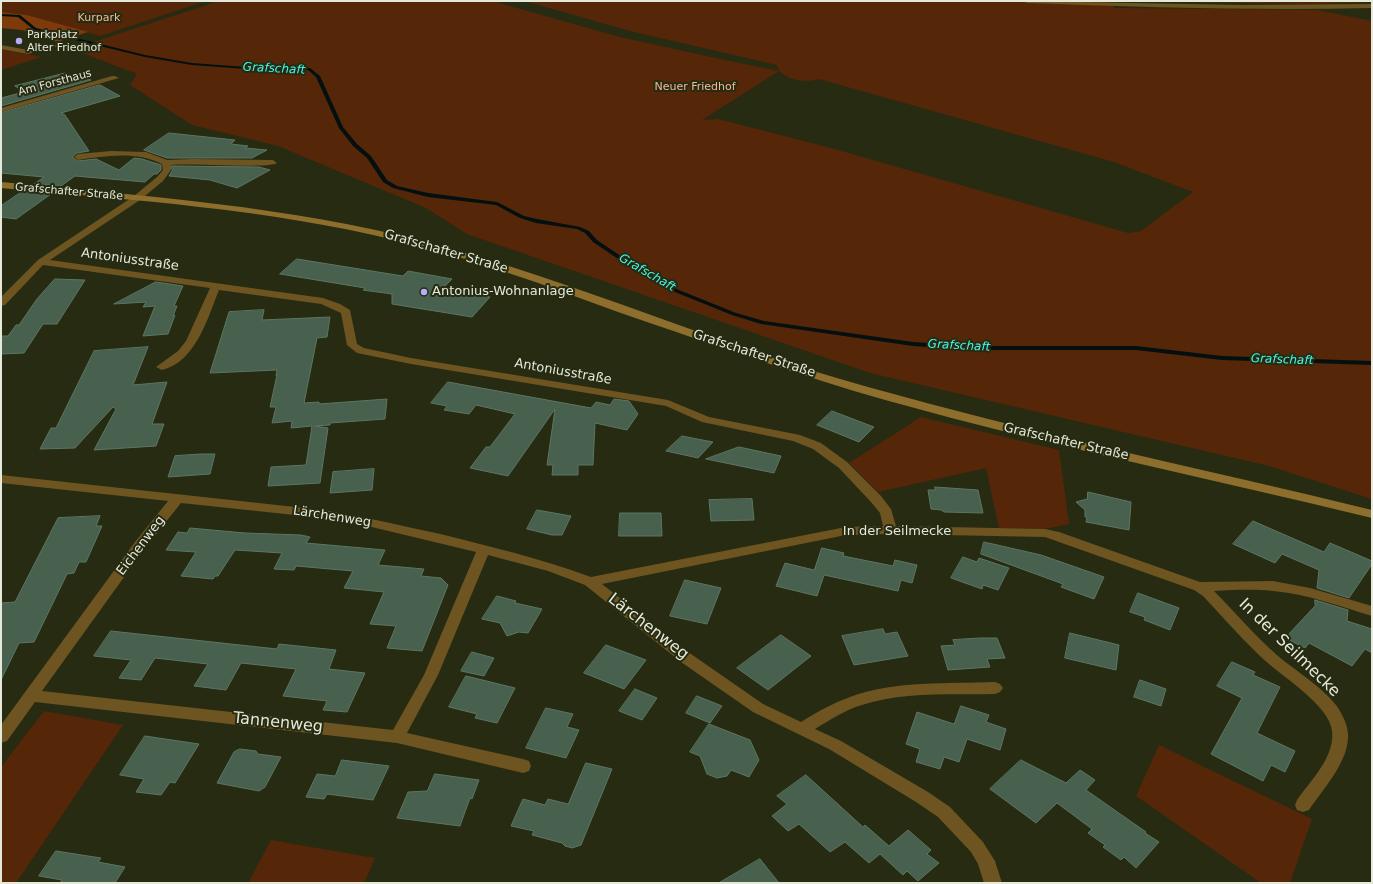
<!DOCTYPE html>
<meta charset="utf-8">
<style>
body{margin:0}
#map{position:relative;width:1373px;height:884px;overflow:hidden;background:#262b12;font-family:"DejaVu Sans",sans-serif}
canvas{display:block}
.frame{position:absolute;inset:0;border:2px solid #e5e9d9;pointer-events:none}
</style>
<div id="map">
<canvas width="1373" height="884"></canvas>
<div class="frame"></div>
</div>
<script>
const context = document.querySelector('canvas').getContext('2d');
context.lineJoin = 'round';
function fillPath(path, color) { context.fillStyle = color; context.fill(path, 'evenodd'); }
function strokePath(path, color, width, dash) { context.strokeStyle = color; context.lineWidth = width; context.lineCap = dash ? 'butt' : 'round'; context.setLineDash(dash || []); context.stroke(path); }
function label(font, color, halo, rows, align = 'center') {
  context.font = font + ' "DejaVu Sans",sans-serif'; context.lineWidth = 4; context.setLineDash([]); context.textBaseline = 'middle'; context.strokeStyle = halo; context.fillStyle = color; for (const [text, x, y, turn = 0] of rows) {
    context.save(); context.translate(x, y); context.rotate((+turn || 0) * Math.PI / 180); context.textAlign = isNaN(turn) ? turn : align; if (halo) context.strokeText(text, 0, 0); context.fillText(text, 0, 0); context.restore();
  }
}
fillPath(new Path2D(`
 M1,1H206L100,36L27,15L1,12Z
 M219,1H492L620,37L711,57L779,71L777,65L630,31L524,1H1372V2L1316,4L1107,1L1115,8L1317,10L1372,21V499L1269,466L870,373L467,234L426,208L278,146L192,125L130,85L137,74L72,49ZM779,71C791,81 805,83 819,79L1114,162L1193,192L1141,231L1128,233L831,148L718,119L702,120Z
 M1,49L42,57L1,70Z
 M921,417L1059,450L1069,524L1045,529L999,528L986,468L878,492L849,463Z
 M44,711L123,725L16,883H1V767Z
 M1159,745L1312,819L1290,883H1261L1136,796Z
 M271,840L375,858L364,883H248Z`), '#562608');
fillPath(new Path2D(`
 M1,12L27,15L88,32L57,42L22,30L1,28Z`), '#7f3a0b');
fillPath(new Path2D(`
 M1,14L20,15L36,28L145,55L192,63L287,70L310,68L320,76L343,127L357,144L371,156L387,180L397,186L428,193L497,202L524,216L537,219L580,227L589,231L597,240L640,269L674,288L736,313L764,321L913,342L974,346H1136L1222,356L1372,361V365L1222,360L1136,350H974L913,346L761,324L732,315L670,290L636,271L593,242L585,233L577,229L536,223L520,218L496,205L428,197L393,188L383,182L367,158L353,146L339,128L316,77L308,70L287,72L192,65L145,57L34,30L18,17L1,16Z`), '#03100f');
const building = new Path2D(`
 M66,73L75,78L83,76L91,80L1,106V98L24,92L15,86Z
 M100,85L120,96L61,113L65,115L89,151L77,153L73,156V158L78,161L96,159L119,170L134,158L142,159L161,165V170L157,174H154L145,182L75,176L61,186L34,184L44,177L1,173V113Z
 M169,133L235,140L231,144L248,146L245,148L267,150L252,158H167L144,150Z
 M172,166L259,167L270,170L237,188L210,180L169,176L172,171Z
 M23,191L51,194L16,219L1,217V206Z
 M297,259L403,276L408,271L452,279L442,289L490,297L472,317L392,304V294L363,290L365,288L280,274Z
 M55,279L85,280L57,324H43L24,353L1,354V336H8L16,325H19L37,299Z
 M156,282L183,286L174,306H177L173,316L175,315L168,334L143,336L155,306L143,307L146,302L114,304Z
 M264,310L262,320L330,317L327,337L317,338L304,403L319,402V404L387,399L385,419L330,423V425L315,426L328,428L320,483L268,486L271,467L306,465L312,426L291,428L292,421L272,423L276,407H270L277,375L276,376L277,370L210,373L229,312Z
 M148,347L133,385L167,382L152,424H164L156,446L94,450L116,409L113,407L75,448L40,449L51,428H56L94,351Z
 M448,382L591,408L596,402L610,405L614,399L629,401L638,414L627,430L595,423L593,465H578V475H552L553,465H547L555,409L508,476L470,468L486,447H490L515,414L476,405L469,414L444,410L447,406L431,403Z
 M832,411L874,427L859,442L817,425Z
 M682,436L692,438L713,442L698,458L666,451Z
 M739,447L781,456L774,473L706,459Z
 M201,454H215L210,474L168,477L175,456Z
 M374,469L372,490L330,493L333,472Z
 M935,487L978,490L983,513L944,512L941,510L931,509L928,490H935Z
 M1088,492L1131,502L1129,530L1086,522L1087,517H1085V510L1076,502L1087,499Z
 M752,499L754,520L711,521L709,500Z
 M537,510L571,516L562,535H552L527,529Z
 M620,513H661L662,536H619Z
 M100,516L96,526H102L86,562H79L74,573L67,574L34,642L19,643L1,680V603L15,602L58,518Z
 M1253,521L1324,552L1330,543L1372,561V564L1349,598L1317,588L1319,570L1282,554L1275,563L1233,544Z
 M190,528L245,533L301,535L310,537L306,543L385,550L378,565L424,569L421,576L441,578L448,585L422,651L387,648L396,626L370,624L384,592L344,588L353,571L296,566L294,570L274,569L282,553L235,550L218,576H215L213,579L181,576L196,552L166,550L178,532L187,533Z
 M984,542L1041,555L1104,577L1094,599L1061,587L1063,584L981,554Z
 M822,548L844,553L843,556L893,566L895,560L917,565L912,583L901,580L898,591L824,575L817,596L776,586L785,563L814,570Z
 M963,557L977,562L979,558L1009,568L998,590L983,585L982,589L951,578Z
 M685,580L721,588L707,624L670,616Z
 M1138,593L1179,608L1170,630L1144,620L1145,617L1130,612Z
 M497,596L516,601L515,603L542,609L528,633L519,632L507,636L500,623L482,619Z
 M1315,600L1348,610L1347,621L1372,629V653L1365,649L1352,666L1309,643L1305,648L1289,640L1291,638L1287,636L1315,606Z
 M883,629L885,634L897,632L908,656L854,665L842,636Z
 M111,631L277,649L279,644L336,650L329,669L365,673L347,712L323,710L327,701L283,696L296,669L241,663L226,690L194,686L208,664L155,658L141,680L119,678L131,660L94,656Z
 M1070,633L1119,645L1116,670L1065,658Z
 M781,635L811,656L768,690L737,668Z
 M980,638H997L1005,658L987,659L990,667L948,670L941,646L955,645L953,640Z
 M606,645L646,660L624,689L584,673Z
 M472,652L494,658L484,676L461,671Z
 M1232,662L1255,672L1253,675L1280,687L1257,733L1295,751L1285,772L1271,765L1263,781L1211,754L1242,698L1217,686Z
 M466,676L515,688L497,723L475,718L477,714L449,707Z
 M1140,680L1166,689L1161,706L1134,697Z
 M635,689L657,698L642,720L619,711Z
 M697,696L722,706L710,723L686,713Z
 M961,706L989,715L986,722L1006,729L1000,750L967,739L959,762L944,757L940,769L916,762L920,749L906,744L917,712L954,724Z
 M546,708L573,714L567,727L579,730L566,758L526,748Z
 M709,724L750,740L759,760L749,777L731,770L727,776L717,778L707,774L700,756L690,752Z
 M145,736L199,744L175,783L170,782L161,795L136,792L144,779L120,775Z
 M240,749L256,751L258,754L281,757L265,787L259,791L217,783L234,752Z
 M342,760L389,766L373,800L327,794L324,799L306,797L317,774L335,776Z
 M1021,760L1066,783L1080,770L1095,780L1086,790L1146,832L1145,833L1159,842L1136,868L1124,857L1121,860L1103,847L1105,845L1088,833L1092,829L1057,803L1036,823L990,789Z
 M586,763L612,769L581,845L572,848L565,846L562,843L532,835L534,831L511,826L523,799L545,805L548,799L568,804Z
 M435,774L479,780L472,799L470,798L460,826L397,818L408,792L427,791Z
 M806,775L863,827L865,825L889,846L908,830L931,850L927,854L939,863L918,881L907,871L903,875L880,854L869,863L845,842L830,852L799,824L788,831L772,816L787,804L777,796Z
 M56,851L101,858L98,862L125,867L115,883H60L62,880L39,876Z
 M760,859L779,883H719Z`);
fillPath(building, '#47614e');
strokePath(building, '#5c7663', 1);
fillPath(new Path2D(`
 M54,44L56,45V47L28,54L1,49V45L28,50Z`), '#6d5420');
fillPath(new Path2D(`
 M1024,1L1243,5L1372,4V8C1257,11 1142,7 1027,3Z
 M112,76H115L119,78L1,112V108Z
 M111,151L146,152L167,160L192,159L273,160L277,163C270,169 188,163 171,165V170L163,181L140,200L50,260L323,298L340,304L350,310L357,344L364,348L411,358L668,400L709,417L800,435L821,443L847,462L881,496L891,509L896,526L1045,529L1059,532L1200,582L1273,581L1310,588L1372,606V616C1339,606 1307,594 1273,591C1254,589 1234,590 1214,591C1236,613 1255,636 1278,656C1297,672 1320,685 1336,705C1343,715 1349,727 1348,739C1346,765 1323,789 1309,810L1303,812L1297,810L1295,805L1297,800C1311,780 1335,757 1332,731C1330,705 1278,674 1260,656C1240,637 1222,616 1203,596L1194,590L1045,537L891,534L846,535L602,584L691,654L763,704L801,722C817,712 833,703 850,697C896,680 947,684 995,682L1000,684L1003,688L1000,692L995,694C952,695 903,691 862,705C845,710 830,720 815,729L841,741L928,792L950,807L983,842L995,861L1002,883H984L978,864L971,852L938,817L916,802L829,749L753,712L681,662L585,585L548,571L488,555L438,675L407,733L523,759L529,761L531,766L529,771L523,773L397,743L35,702L7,741L1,743V725L135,542L168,501L1,483V475L323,510C361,516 398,525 436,533C488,546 540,558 591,577L846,527L883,526L880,513L871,502L839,468L813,449L793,441L702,422L666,406L411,364L357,353L347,345L341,313L321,304L219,290C208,317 196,362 162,370L156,367L178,351L186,341L210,288L43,265L5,305L1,306V297L38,260L134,196L157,177L163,170L162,164C136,151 106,156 78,160L74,157L78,154ZM181,503L323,518L355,523L476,552L424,675L393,730L42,691L145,548Z`), '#6d5420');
fillPath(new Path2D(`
 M1,182C145,196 289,206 430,243C578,282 720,346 868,387C1034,434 1204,469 1372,510V518C1200,476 1025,441 854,391C775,367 697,339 618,312C545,285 471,258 395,240C266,209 133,200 1,188Z`), '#8d6e2c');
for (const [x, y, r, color] of [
 [19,41,4,"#b9abf7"],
 [424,292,4,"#b9abf7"]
]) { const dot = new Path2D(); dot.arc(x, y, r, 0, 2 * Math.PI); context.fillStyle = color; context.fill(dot); strokePath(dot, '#262b12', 1.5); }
label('11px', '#f4b797', '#262b12', [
 ["Kurpark",99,18],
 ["Neuer Friedhof",695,87]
]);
label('11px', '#e5e9d9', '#262b12', [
 ["Parkplatz",27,35],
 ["Alter Friedhof",27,48]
], 'left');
label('11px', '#e5e9d9', '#262b12', [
 ["Am Forsthaus",55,83,-15],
 ["Grafschafter Straße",69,192,5]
]);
label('italic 12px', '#45f6e9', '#262b12', [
 ["Grafschaft",274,69,3],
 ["Grafschaft",647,273,30],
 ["Grafschaft",959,346,3],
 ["Grafschaft",1282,360,2]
]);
label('13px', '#e5e9d9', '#262b12', [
 ["Grafschafter Straße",446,252,16],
 ["Antoniusstraße",130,260,8],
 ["Grafschafter Straße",754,354,18],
 ["Antoniusstraße",563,372,10],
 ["Grafschafter Straße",1066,442,13],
 ["Lärchenweg",332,517,9],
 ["In der Seilmecke",897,532],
 ["Eichenweg",141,546,-53]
]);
label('13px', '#e5e9d9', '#262b12', [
 ["Antonius-Wohnanlage",432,292]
], 'left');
label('16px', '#e5e9d9', '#262b12', [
 ["Lärchenweg",648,627,38],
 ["In der Seilmecke",1289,648,44],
 ["Tannenweg",278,723,6]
]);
</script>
